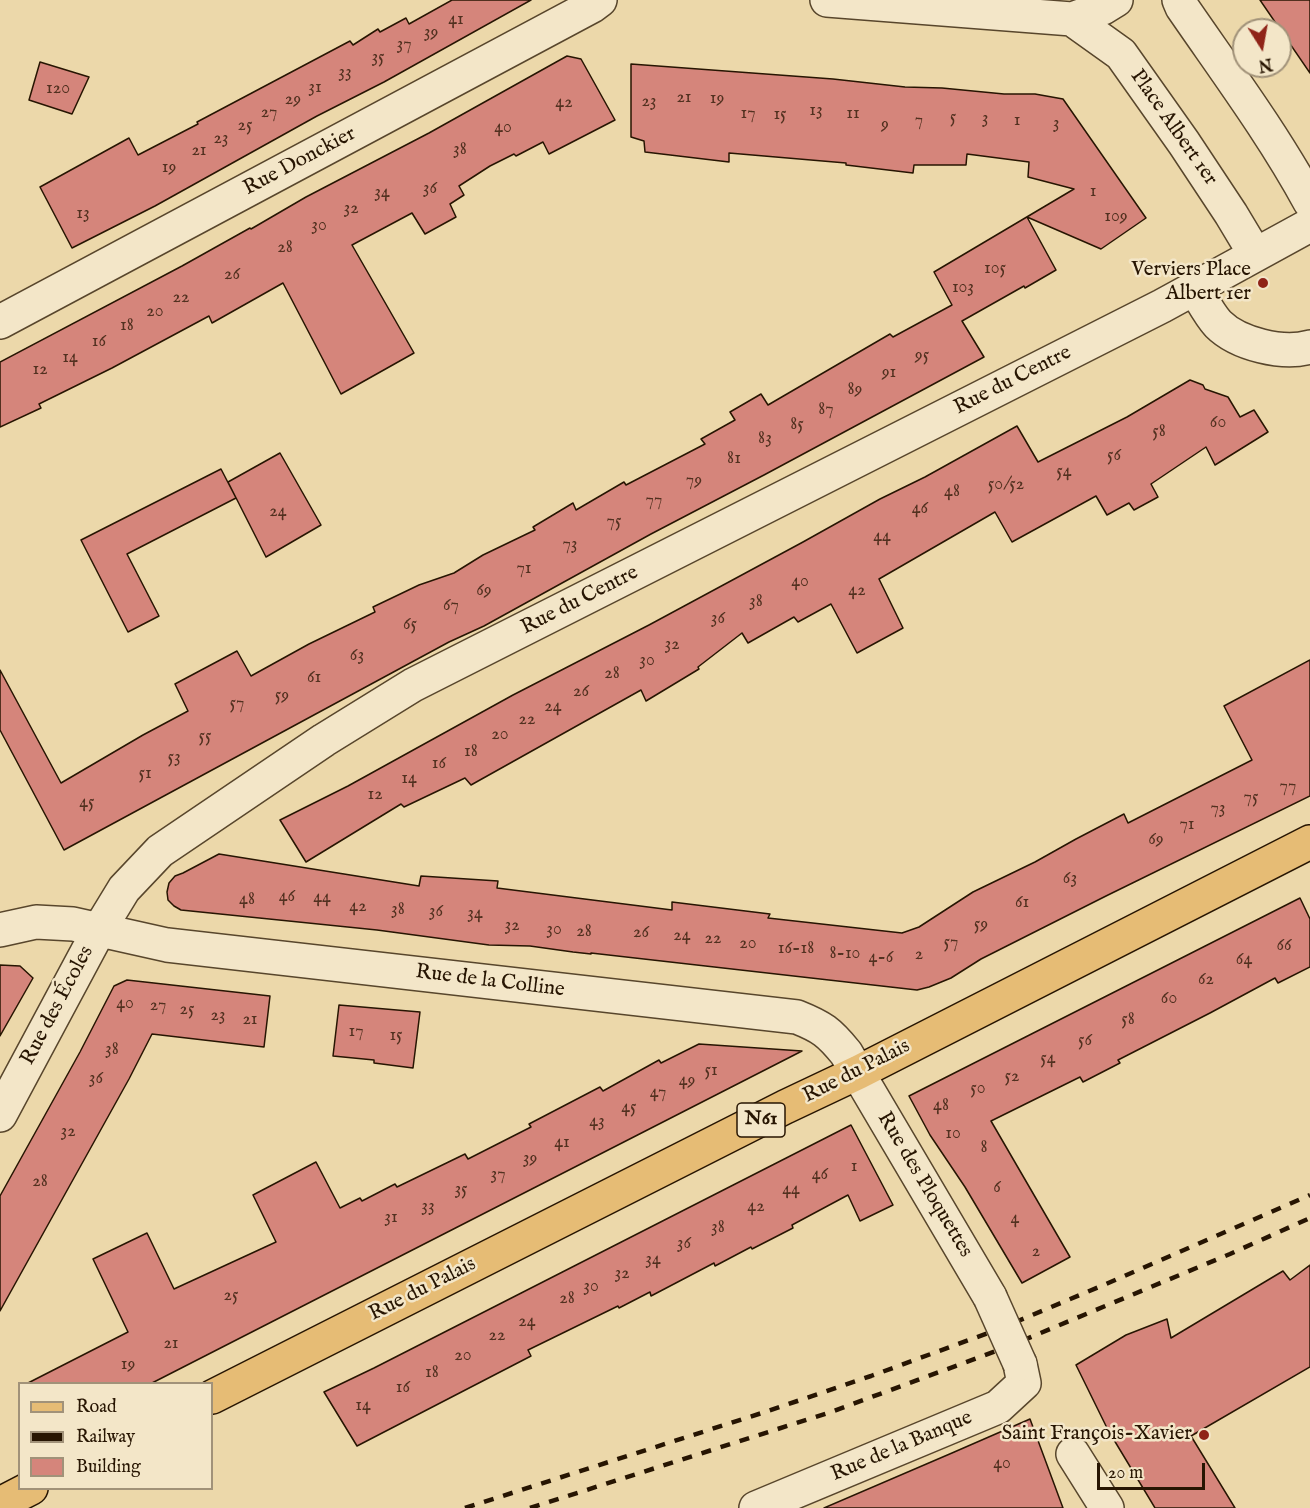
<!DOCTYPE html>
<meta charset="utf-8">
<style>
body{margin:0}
#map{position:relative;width:1310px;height:1508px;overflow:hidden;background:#ecd8aa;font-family:"IM FELL English",serif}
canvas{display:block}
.legend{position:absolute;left:18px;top:1382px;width:195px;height:108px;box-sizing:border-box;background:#f3e6c8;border:2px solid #a19279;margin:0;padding:8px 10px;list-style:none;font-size:18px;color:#271502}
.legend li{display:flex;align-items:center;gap:12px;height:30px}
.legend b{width:30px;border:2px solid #a19279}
.north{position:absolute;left:1232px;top:18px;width:60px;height:60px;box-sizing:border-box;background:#f3e6c8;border:2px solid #a19279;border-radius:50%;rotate:169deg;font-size:16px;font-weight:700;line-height:24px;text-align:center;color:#271502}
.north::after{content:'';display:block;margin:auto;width:21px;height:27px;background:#8f2418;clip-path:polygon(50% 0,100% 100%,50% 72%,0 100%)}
.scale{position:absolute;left:1097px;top:1463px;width:108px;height:27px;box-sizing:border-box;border:3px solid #271502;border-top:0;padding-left:8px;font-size:18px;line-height:21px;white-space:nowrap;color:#271502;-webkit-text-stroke:4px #f3e6c8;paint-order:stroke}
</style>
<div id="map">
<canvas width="1310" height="1508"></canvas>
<ul class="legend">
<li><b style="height:8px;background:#e6bc75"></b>Road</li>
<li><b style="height:8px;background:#271502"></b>Railway</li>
<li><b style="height:16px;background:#d5857b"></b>Building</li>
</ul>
<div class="north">N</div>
<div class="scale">20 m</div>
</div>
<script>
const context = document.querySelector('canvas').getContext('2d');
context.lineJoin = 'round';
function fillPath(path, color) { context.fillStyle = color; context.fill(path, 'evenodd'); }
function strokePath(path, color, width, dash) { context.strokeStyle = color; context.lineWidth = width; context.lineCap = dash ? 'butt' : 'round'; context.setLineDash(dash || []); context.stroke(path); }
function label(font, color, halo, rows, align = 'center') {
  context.font = font + ' "IM FELL English",serif'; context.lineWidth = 5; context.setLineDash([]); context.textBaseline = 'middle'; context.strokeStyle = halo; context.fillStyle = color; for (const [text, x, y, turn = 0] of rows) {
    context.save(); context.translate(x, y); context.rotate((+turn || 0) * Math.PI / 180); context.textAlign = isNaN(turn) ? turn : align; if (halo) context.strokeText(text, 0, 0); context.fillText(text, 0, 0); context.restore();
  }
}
const building = new Path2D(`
 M452,0H531L384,82L317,116L155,206L72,248L40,187L129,138L138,155L198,124L197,122L350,41L353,45L378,29L380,32L406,18L409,24Z
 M1260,0H1310V73Z
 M567,56L581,59L615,120L549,154L543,142L516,156L514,154L490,166L459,186L464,195L450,204L456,217L425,234L412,213L352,245L414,353L341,394L283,283L212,323L209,316L112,368L39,404L41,408L0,427V362L182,266L250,228L251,229L306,197L429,133Z
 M40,62L89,77L72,114L29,100Z
 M631,64L833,79L905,87L942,88L1004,94H1035L1063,99L1146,218L1101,249L1027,217L1056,270L1025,288L1024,286L962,321L984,357L764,475L651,534L484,626L449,642L64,850L0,730V670L61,783L143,735L188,711L175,684L237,651L251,676L309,644L375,612L373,607L419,585L454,573L483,555L535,530L533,527L573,503L576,510L624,482L626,485L705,444L701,439L735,420L730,412L761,394L768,405L890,334L893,337L952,305L934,272L1074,189L1028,177L1029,162L967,154L966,165H914L913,173L846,165V163L729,153V162L645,152L644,141L631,137Z
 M1190,380L1203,385L1205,389L1228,397L1240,417L1254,410L1268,432L1215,465L1206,447L1151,484L1158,497L1134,510L1129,503L1107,515L1096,496L1012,542L995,512L879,579L903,628L857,653L831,604L798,622L794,617L748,643L742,633L698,667L699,669L646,701L641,690L471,785L465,778L404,807L401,804L306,862L280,820L348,786L513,695L649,625L803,542L880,499L925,477L1017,426L1038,462L1127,417Z
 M280,453L321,525L266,557L228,482Z
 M221,469L236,498L127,554L159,616L128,632L81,540Z
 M1310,660V796L1106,896L981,959L951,978L929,987L917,990L591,953V954L573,952L530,946L489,945L377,930L181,910L174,906L168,900L167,892L169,883L175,876L183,873L219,854L419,886L421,876L498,881L497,888L672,910V902L770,914L768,918L902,933L919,927L973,892L1035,862L1076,839L1124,814L1128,823L1252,760L1224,706Z
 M1300,898L1310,919V967L1278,983L1275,978L1210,1013L1118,1060L1120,1063L1083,1082L1080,1077L991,1121L1070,1257L1022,1283L965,1187L930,1135L909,1096Z
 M0,965L20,966L33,978L0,1036Z
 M127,980L270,996L264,1047L152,1034L129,1079L0,1311V1196L80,1052L114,986Z
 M339,1005L420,1012L413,1068L374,1063V1060L333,1056Z
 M699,1044L802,1051L152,1383H28L128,1332L93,1259L147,1233L174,1289L276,1242L253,1195L316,1162L340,1208L360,1198L362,1201L395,1184L397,1187L465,1154L468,1159L531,1127L529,1124L600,1087L603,1091L659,1060L661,1063Z
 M851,1125L893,1205L860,1221L848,1195L792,1225L793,1228L752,1249L751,1247L715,1266L714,1263L651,1296L650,1292L619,1308L618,1306L528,1350L531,1356L357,1446L324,1392L374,1368Z
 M1310,1265V1367L1191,1436L1235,1508H1155L1108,1430L1076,1365L1126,1335L1167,1319L1171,1338L1283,1271L1290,1280Z
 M1030,1419L1063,1508H824L952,1453Z`);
fillPath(building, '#d5857b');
strokePath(building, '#271502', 1.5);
const minor = new Path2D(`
 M827,0L1072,19L1103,8L1116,0
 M1179,0L1182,7C1226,71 1273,134 1310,202
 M1072,19L1121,54L1184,143L1231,214L1255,254
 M1195,289C1202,300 1209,314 1218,324C1238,344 1283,355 1310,347
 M0,322L592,6L600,0
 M0,930L36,922L73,924L167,945L797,1017C822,1027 829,1032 846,1053L990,1297
 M0,1115L99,930L124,889L160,851L324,740L413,685L1162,306L1310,225
 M1073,1454L1107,1508
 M756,1508L998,1407L1024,1383L1020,1364`);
const major = new Path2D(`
 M212,1397L785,1107L859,1072L1310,842
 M0,1504L31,1488`);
strokePath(minor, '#58462c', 36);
strokePath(major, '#271502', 36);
strokePath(minor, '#f3e6c8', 33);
strokePath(major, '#e6bc75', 33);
strokePath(new Path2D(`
 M465,1508L768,1411L871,1376L999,1329L1106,1284L1310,1195
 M530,1508L831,1412L1007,1347L1230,1254L1310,1218`), '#271502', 4.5, [10, 10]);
const minorBridge = new Path2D(`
 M990,1297L1020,1364`);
strokePath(minorBridge, '#58462c', 36, []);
strokePath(minorBridge, '#f3e6c8', 33);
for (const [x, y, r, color] of [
 [1263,283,6,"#8f2418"],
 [1204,1435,6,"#8f2418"]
]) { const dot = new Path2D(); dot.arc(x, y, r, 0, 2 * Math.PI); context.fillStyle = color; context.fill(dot); strokePath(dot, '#f3e6c8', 2); }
label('18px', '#523120', null, [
 ["41",456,20],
 ["39",431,33],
 ["37",404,45],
 ["35",378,58],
 ["33",345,73],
 ["31",315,88],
 ["120",58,89],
 ["21",684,98],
 ["19",717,99],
 ["29",293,100],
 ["23",649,102],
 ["42",564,103],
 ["13",816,111],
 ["27",269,113],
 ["17",748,114],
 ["11",853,114],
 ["15",780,115],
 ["5",953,118],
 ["3",985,119],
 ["7",919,121],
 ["1",1017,121],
 ["3",1056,124],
 ["9",885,125],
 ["25",245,126],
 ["40",503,128],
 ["23",221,139],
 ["38",460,150],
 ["21",199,151],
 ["19",169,168],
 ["36",430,189],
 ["1",1093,192],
 ["34",382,193],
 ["32",351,209],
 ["13",83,214],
 ["109",1116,217],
 ["30",319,226],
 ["28",285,248],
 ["105",995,269],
 ["26",232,275],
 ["103",963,288],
 ["22",181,298],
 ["20",155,312],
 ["18",127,326],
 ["16",99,342],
 ["95",922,356],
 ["14",70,358],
 ["12",40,370],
 ["91",889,373],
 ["89",855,390],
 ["87",826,410],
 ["60",1218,423],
 ["85",797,425],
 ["58",1159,432],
 ["83",765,439],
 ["56",1114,456],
 ["81",734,459],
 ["54",1064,472],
 ["79",694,481],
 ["50/52",1006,485],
 ["48",952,492],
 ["77",654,501],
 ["46",920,509],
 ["24",278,512],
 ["75",614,522],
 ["44",882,537],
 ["73",570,545],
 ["71",524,569],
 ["40",800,582],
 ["69",484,591],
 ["42",857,591],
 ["38",756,602],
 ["67",451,606],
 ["36",718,619],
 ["65",410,625],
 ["32",672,645],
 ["63",357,656],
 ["30",647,661],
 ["28",612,674],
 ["61",314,678],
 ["26",581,692],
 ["59",282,696],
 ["57",237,704],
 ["24",553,707],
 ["22",527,720],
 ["20",500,735],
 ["55",205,737],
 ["18",471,752],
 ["53",174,758],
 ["16",439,764],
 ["51",145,774],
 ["14",409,779],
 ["77",1288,787],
 ["12",375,795],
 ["75",1251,798],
 ["45",87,803],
 ["73",1218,809],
 ["71",1187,825],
 ["69",1156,840],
 ["63",1070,879],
 ["46",287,897],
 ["44",322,898],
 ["48",247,900],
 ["61",1022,903],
 ["42",358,907],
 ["38",398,910],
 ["36",436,912],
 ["34",475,914],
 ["59",981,925],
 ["32",512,926],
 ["30",554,930],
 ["28",584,932],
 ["26",641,933],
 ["24",682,936],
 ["22",713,939],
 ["57",951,943],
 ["20",748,944],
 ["66",1284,946],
 ["16-18",796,949],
 ["8-10",845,954],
 ["2",919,955],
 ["4-6",881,958],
 ["64",1244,960],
 ["62",1206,980],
 ["60",1169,999],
 ["40",125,1004],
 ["27",158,1006],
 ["25",187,1010],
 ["23",218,1016],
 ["21",250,1020],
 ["58",1128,1020],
 ["17",356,1032],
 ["15",396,1036],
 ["56",1085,1041],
 ["38",112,1050],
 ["54",1048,1059],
 ["51",711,1071],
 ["52",1012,1077],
 ["36",96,1079],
 ["49",687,1081],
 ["50",978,1089],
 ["47",658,1093],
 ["48",941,1106],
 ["45",629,1108],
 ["43",597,1122],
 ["32",68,1132],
 ["10",953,1134],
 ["41",562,1143],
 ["8",984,1148],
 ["39",530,1159],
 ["1",854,1167],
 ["37",498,1175],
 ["46",820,1175],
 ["28",40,1182],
 ["6",997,1188],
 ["35",461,1190],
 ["44",791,1190],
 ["33",428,1207],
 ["42",756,1207],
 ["31",391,1218],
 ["4",1015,1219],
 ["38",718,1228],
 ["36",684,1244],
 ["2",1036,1252],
 ["34",653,1260],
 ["32",622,1274],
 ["30",591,1287],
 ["25",231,1296],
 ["28",567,1299],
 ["24",527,1322],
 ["22",497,1336],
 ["21",171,1344],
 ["20",463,1356],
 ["19",128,1365],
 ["18",432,1373],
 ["16",403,1388],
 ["14",363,1406],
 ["40",1002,1464]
]);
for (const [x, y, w] of [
 [761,1120,48]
]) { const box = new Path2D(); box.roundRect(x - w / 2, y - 17, w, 34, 4.5); context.fillStyle = '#f3e6c8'; context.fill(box); strokePath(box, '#271502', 1.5); }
label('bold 20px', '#271502', null, [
 ["N61",761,1120]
]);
label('21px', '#271502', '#f3e6c8', [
 ["Place Albert 1er",1173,128,55],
 ["Rue Donckier",300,162,-28],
 ["Rue du Centre",1013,381,-27],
 ["Rue du Centre",580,601,-27],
 ["Rue de la Colline",490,982,7],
 ["Rue des Écoles",58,1006,-62],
 ["Rue du Palais",857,1072,-27],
 ["Rue des Ploquettes",924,1185,59],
 ["Rue du Palais",423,1290,-27],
 ["Rue de la Banque",902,1447,-23]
]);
label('21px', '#271502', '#f3e6c8', [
 ["Verviers Place",1251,271],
 ["Albert 1er",1251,295],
 ["Saint François-Xavier",1192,1435]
], 'right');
</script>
